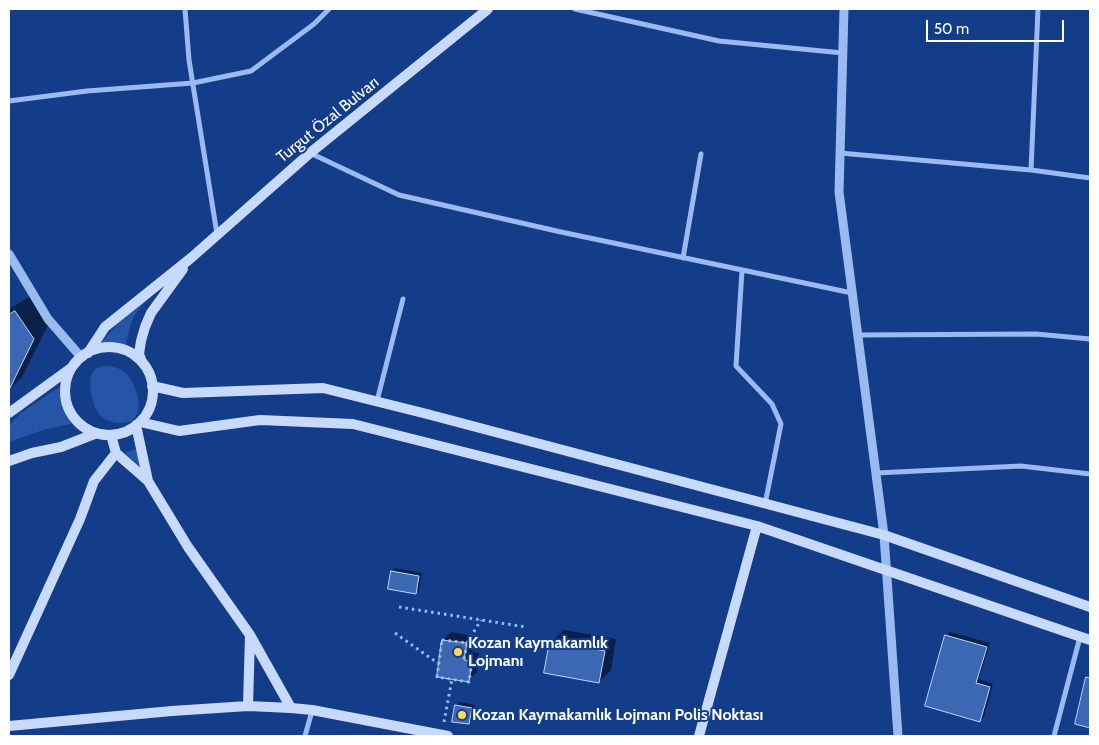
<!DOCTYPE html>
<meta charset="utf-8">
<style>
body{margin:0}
#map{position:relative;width:1099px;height:745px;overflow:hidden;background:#143d89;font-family:Cabin,sans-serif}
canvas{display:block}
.frame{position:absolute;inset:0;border:10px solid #fff;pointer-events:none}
.scale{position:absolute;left:926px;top:20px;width:138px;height:22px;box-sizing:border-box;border:2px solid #fff;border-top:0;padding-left:6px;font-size:15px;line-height:18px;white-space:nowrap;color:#fff;-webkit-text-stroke:4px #143d89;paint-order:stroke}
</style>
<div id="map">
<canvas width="1099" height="745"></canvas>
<div class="frame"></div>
<div class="scale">50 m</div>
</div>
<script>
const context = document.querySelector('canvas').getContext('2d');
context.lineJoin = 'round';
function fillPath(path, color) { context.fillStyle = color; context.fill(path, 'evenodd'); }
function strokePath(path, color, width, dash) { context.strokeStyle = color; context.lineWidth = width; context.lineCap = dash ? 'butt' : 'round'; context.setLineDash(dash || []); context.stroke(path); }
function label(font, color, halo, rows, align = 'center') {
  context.font = font + ' Cabin,sans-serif'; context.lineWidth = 4; context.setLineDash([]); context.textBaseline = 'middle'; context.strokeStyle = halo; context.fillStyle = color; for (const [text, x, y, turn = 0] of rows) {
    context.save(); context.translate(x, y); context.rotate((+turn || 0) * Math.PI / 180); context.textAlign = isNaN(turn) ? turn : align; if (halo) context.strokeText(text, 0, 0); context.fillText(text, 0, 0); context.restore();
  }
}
fillPath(new Path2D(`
 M162,285L163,287C154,295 143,302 136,313C130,323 128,336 125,348L101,343C119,320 140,303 162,285Z
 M109,366C114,367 119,368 123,371C137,381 150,422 123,423C116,423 108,422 102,417C92,408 84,376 97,368C101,366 105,366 109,366Z
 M59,387L71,424L46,429L9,442V425L21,413Z
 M139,448L143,469L124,453Z`), '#2655a8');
fillPath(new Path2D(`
 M31,296L49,323L22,377L9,390V309Z
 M395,568L422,573L419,589L416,593L392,572Z
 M564,630L616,639L611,670L599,682L551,642Z
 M451,632L474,636L472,652L479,653L477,672L469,680L443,640Z
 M950,632L990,643L979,679L993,684L984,717L980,721L946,636Z
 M1090,675V726L1077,723L1087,678Z
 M460,702L475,705L472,719L468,723L456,706Z`), '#0007');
const building = new Path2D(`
 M15,311L34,339L9,390V315Z
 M391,571L419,576L416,594L388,589Z
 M945,635L987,647L976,683L990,687L980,722L925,706Z
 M442,640L467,643L464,660L472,661L469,682L437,677Z
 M550,641L605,651L599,683L544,673Z
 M1086,677L1090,678V728L1075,724Z
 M455,705L472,708L469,724L452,722Z`);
fillPath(building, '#3c67b2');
strokePath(building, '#c0d6fb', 1);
strokePath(new Path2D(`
 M399,607L526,627
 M395,633L439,664
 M442,640L467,643L464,660L472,661L469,682L437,677Z
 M467,643L481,620
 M444,722L452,679`), '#9abaf0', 3, [2.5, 4]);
strokePath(new Path2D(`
 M185,9L189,60L217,234
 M575,9L719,41L843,53
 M9,101L87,91L193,83L251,71L314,24L329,9
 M310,153L399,195L561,232L852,293
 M840,153L1031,170L1090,178
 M1031,170L1038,9
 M683,258L701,154
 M742,270L736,366L772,404L781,424L765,504
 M858,335L1036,334L1090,339
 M377,401L403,299
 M876,473L1021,466L1090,474
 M305,736L312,711
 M1054,736L1080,637`), '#9abaf0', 5);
strokePath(new Path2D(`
 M844,9L839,192L884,535L898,736
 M9,254L48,319L81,357`), '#9abaf0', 9);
strokePath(new Path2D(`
 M65 391a44 44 0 1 1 88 0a44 44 0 1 1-88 0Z
 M88,353L105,327L191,258L310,153L488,9
 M142,362L139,354L141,341L145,327L151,313L183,269
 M152,386L183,393L323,388L427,414L884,535L1090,607
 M9,413L71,368
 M140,422L179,431L260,420L353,424L757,526L1090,640
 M136,425L148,481
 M111,435L116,453L148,481L188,547L250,635
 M9,461L32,453L61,447L97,433
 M9,675L80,519L94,481L116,453
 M248,706L250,635L291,708
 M9,726L172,711L248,706L291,708L312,710L448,736
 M699,736L757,526`), '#c8dafb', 10);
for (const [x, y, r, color] of [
 [458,652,5,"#ffdd59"],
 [462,715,5,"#ffdd59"]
]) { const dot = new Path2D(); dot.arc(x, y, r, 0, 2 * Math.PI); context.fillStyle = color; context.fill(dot); strokePath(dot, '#143d89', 2); }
label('16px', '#fff', '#143d89', [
 ["Turgut Özal Bulvarı",328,120,-39]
]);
label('bold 16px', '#fff', '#143d89', [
 ["Kozan Kaymakamlık",468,643],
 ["Lojmanı",468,661],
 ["Kozan Kaymakamlık Lojmanı Polis Noktası",472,715]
], 'left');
</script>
